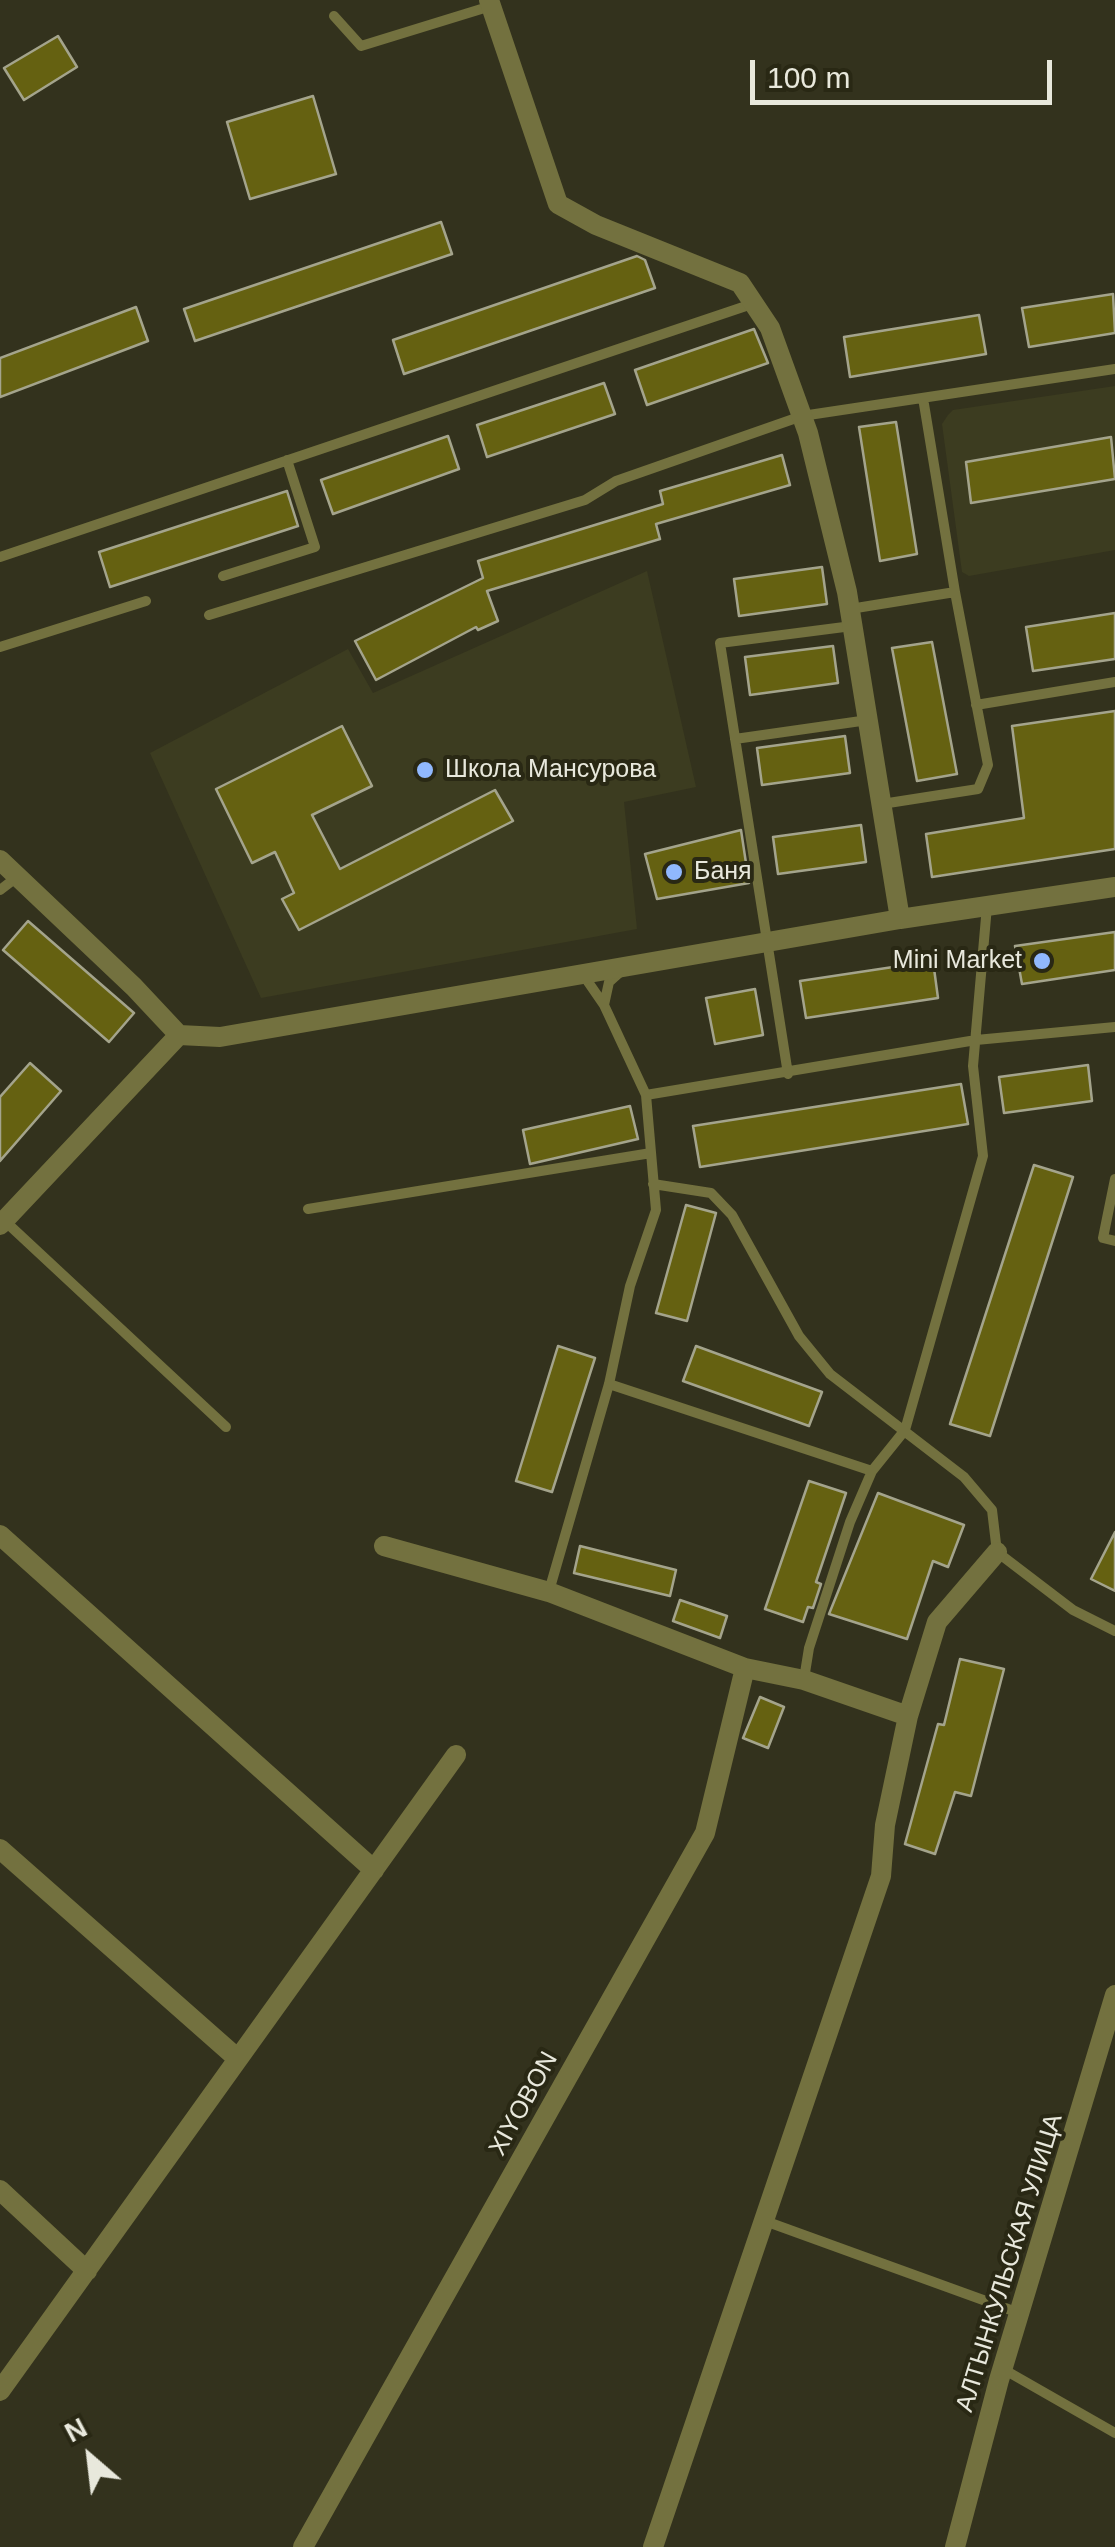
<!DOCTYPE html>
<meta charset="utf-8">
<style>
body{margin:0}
#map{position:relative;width:1115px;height:2547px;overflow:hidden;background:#33321d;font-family:Helvetica,sans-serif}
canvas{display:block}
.north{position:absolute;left:40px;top:2407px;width:100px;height:100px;-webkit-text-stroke:8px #292814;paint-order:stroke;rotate:332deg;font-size:28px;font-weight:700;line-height:40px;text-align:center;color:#e8e8dc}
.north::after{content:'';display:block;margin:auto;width:35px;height:45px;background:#e8e8dc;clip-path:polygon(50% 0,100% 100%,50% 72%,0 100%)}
.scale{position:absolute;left:750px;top:60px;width:302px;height:45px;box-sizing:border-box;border:5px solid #e8e8dc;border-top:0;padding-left:12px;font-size:30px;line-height:35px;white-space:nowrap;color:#e8e8dc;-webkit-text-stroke:8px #292814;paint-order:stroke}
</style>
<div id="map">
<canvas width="1115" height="2547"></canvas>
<div class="north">N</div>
<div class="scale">100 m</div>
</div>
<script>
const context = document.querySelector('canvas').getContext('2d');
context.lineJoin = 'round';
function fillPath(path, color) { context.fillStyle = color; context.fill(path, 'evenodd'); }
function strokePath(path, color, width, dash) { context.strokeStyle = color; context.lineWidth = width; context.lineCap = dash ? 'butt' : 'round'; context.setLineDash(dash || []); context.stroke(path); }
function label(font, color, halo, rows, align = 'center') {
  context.font = font + ' Helvetica,sans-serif'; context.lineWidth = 8; context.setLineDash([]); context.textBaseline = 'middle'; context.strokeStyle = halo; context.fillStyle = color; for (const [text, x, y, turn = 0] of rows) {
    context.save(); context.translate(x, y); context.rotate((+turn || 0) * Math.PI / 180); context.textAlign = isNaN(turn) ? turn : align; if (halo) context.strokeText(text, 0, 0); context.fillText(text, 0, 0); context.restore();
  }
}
fillPath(new Path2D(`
 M1115,386V550L969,576L962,572L942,424L948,415L953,410Z
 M647,571L696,787L624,802L637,929L261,998L150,753L348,649L373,693Z`), '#3c3c20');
const building = new Path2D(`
 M58,36L77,67L24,100L4,68Z
 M313,96L336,174L250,199L227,122Z
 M441,222L452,254L195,341L184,309Z
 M637,256L645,260L655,288L404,374L393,340Z
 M1113,294L1115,333L1029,347L1022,308Z
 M136,307L148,341L0,397V358Z
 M979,315L986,354L850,377L844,337Z
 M754,329L768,363L647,405L635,370Z
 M604,383L615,414L487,457L477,425Z
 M896,422L917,554L880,561L859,427Z
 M448,436L459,469L333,514L321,480Z
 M1111,437L1115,479L971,503L966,462Z
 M782,455L790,485L656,524L660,539L487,591L498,621L478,630L476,627L376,680L355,641L483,578L478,561L663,504L660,491Z
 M287,491L298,526L110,587L99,552Z
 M822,567L827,604L739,616L734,579Z
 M1115,613V659L1033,671L1026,627Z
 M932,642L957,774L917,781L892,648Z
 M833,646L838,683L750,695L745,657Z
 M1115,711V849L932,877L926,834L1024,818L1012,726Z
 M342,726L372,786L312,815L340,869L495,790L513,821L299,930L282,899L294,893L275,852L252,863L216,789Z
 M845,736L850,773L762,785L757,748Z
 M861,825L866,862L778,874L773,837Z
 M741,830L749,883L657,899L645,854Z
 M28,921L134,1013L109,1042L3,950Z
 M1115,932V970L1022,984L1015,946Z
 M933,961L938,998L806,1018L800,981Z
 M755,989L763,1035L715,1044L706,998Z
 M30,1063L61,1091L0,1161V1097Z
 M1088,1065L1092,1101L1004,1113L999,1077Z
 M961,1084L968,1124L700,1167L693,1126Z
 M630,1106L638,1139L530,1164L523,1130Z
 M1034,1165L1073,1177L990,1436L950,1424Z
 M686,1205L716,1213L687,1321L656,1313Z
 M558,1346L595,1358L552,1492L516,1481Z
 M696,1346L822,1392L809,1426L683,1381Z
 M809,1481L846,1493L816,1582L821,1584L813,1608L808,1607L803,1622L765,1609Z
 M878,1493L964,1525L948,1567L933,1561L907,1639L829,1614Z
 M1115,1532V1591L1091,1579Z
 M580,1546L676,1570L670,1596L574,1573Z
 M680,1600L727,1616L720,1638L673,1621Z
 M960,1659L1004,1669L971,1796L955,1792L935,1854L905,1844L938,1724L944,1725Z
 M760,1697L784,1707L768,1748L743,1738Z`);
fillPath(building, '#656111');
strokePath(building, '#a4a48c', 2.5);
strokePath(new Path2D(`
 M334,16L361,46L491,6
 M923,398L955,592
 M0,557L752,304
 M223,576L315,547L287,460
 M850,609L955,592L988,765L978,789L882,804
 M209,615L585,500L616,481L802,416L1115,369
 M0,647L146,601
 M976,705L1115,682
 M735,739L868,720
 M0,890L17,877
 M584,976L604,1005
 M788,1074L720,643L852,626
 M646,1095L976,1040L1115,1027
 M1115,1179L1103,1238L1115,1241
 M653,1184L711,1193L732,1215L799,1336L830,1374L964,1477L992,1510L997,1552L1073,1610L1115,1631
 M308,1209L651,1153
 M7,1223L226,1427
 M609,1384L872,1471
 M549,1591L609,1384L630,1286L656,1210L646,1095L604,1005L609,982L619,973
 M804,1679L809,1648L850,1522L872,1471L905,1430L983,1156L973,1066L987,906
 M765,2221L1019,2313
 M1003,2369L1115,2433`), '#73713f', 10);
strokePath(new Path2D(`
 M489,0L558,204L596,225L740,283L770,328L808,433L847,592L900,919
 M0,860L134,987L179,1035L220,1037L900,919L1115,887
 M0,1225L179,1035
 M0,1535L374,1870
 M384,1546L549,1592L745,1668L804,1680L908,1716
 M0,1849L238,2059
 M0,2190L87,2271
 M0,2391L456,1755
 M303,2547L705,1833L745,1668
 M653,2547L881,1876L885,1825L908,1716L937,1622L997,1552
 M955,2547L999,2380L1115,1995`), '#73713f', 20);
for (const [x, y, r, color] of [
 [425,770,10,"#90b8fd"],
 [674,872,10,"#90b8fd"],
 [1042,961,10,"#90b8fd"]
]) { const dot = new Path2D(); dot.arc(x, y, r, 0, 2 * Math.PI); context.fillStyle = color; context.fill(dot); strokePath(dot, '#292814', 4); }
label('25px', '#e8e8dc', '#292814', [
 ["Школа Мансурова",445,770],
 ["Баня",694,872],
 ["Mini Market",1022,961,"right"]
], 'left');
label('25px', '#e8e8dc', '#292814', [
 ["XIYOBON",524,2104,-61],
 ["АЛТЫНКУЛЬСКАЯ УЛИЦА",1010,2263,-73]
]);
</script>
